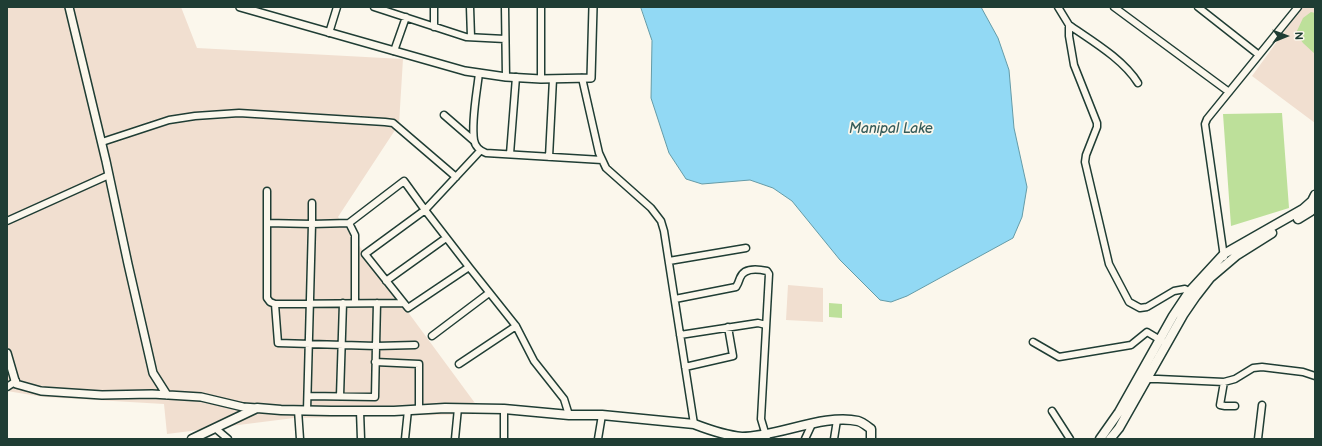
<!DOCTYPE html>
<style>
body{margin:0}
#map{position:relative;width:1322px;height:446px;overflow:hidden;background:#fbf7ec;font-family:"Balsamiq Sans",sans-serif}
canvas{display:block}
.frame{position:absolute;inset:0;border:8px solid #1f3d34;pointer-events:none}
.north{position:absolute;left:1266px;top:16px;width:40px;height:40px;-webkit-text-stroke:3px #fbf7ec;paint-order:stroke;rotate:89deg;font-size:11px;font-weight:700;line-height:16px;text-align:center;color:#1f3d34}
.north::after{content:'';display:block;margin:auto;width:14px;height:18px;background:#1f3d34;clip-path:polygon(50% 0,100% 100%,50% 72%,0 100%)}
</style>
<div id="map">
<canvas width="1322" height="446"></canvas>
<div class="frame"></div>
<div class="north">N</div>
</div>
<script>
const context = document.querySelector('canvas').getContext('2d');
context.lineJoin = 'round';
function fillPath(path, color) { context.fillStyle = color; context.fill(path, 'evenodd'); }
function strokePath(path, color, width, dash) { context.strokeStyle = color; context.lineWidth = width; context.lineCap = dash ? 'butt' : 'round'; context.setLineDash(dash || []); context.stroke(path); }
function label(font, color, halo, rows, align = 'center') {
  context.font = font + ' "Balsamiq Sans",sans-serif'; context.lineWidth = 3.5; context.setLineDash([]); context.textBaseline = 'middle'; context.strokeStyle = halo; context.fillStyle = color; for (const [text, x, y, turn = 0] of rows) {
    context.save(); context.translate(x, y); context.rotate((+turn || 0) * Math.PI / 180); context.textAlign = isNaN(turn) ? turn : align; if (halo) context.strokeText(text, 0, 0); context.fillText(text, 0, 0); context.restore();
  }
}
fillPath(new Path2D(`
 M7,7H181L197,48L403,59L399,124L338,217L483,414L294,418L167,434L164,404L44,397L7,391Z
 M1302,7H1312L1315,9V123L1252,76Z
 M788,285L823,288V322L786,320Z`), '#f1dfd0');
fillPath(new Path2D(`
 M1311,12L1315,13V54L1303,43L1296,33L1303,18Z
 M1282,113L1289,208L1231,226L1223,114Z
 M829,303L842,304V318L829,317Z`), '#bde09a');
const water = new Path2D(`
 M641,7H981L998,38L1009,70L1014,128L1027,187L1022,217L1013,238L907,296L891,302L880,300L840,260L792,201L773,188L750,180L702,184L686,179L669,153L651,98L652,41Z`);
fillPath(water, '#92d9f4');
strokePath(water, '#649ba7', 1);
const minor = new Path2D(`
 M374,7L466,37L505,39
 M470,7L471,37
 M505,7L506,77
 M1058,7L1069,25V36L1074,65L1097,123V127L1086,155L1085,162L1109,264L1129,302L1140,308L1147,307L1174,291L1185,289L1193,294
 M1114,7L1229,92
 M1198,7L1259,55L1298,7
 M1069,25C1092,41 1123,59 1138,83
 M434,27V7
 M329,33L337,7
 M394,51L406,17
 M479,73C477,92 471,121 474,140C475,146 480,151 486,153L602,160
 M582,78L599,153L606,168L651,208L661,221L664,231L694,424
 M541,79V7
 M444,115L474,141
 M102,142L169,120L195,116L239,113L385,122L393,123L456,177
 M510,154L516,77
 M549,157L553,79
 M267,191V298L270,302L275,304
 M7,221L109,175
 M267,223L312,224V203
 M349,223L355,235V303
 M1224,257L1205,124L1207,119L1259,55
 M669,261L746,248
 M469,267L425,210L365,254L408,308L469,267L516,326L534,361L564,399L569,415
 M386,281L446,238
 M675,299L736,287C738,284 739,281 740,278C744,267 758,269 767,271L769,274L761,419L767,439
 M377,303L376,346L415,345
 M680,335L758,323L766,325
 M432,336L489,293
 M1033,342L1059,357L1131,345L1147,332L1162,341
 M375,362L419,364V409
 M459,364L516,326
 M685,367L733,356L728,327
 M1146,379H1158L1224,382L1220,405L1225,406H1235
 M1224,382L1235,379L1253,368L1262,367L1303,372L1315,376
 M7,387L16,381
 M308,396L375,397L376,346L278,343L275,304L403,303
 M340,396L343,303
 M504,409V439
 M298,410L300,439
 M307,411L312,224L349,223L404,181L425,210L480,151
 M360,411L361,439
 M1052,411L1070,439
 M215,428L228,439
 M405,439L408,410
 M455,439L458,408
 M598,439L602,415
 M805,439L812,424
 M834,439L837,420
 M1258,439L1262,405`);
const tertiary = new Path2D(`
 M69,7L106,161L128,264L153,373L167,395
 M240,7L465,71L506,77L541,79L591,78L593,7
 M7,353L16,384L41,391L102,395L152,394L201,397L243,407L257,408`);
const secondary = new Path2D(`
 M1298,219L1311,211L1315,207
 M192,439L257,408L281,410L331,411H394L445,408L504,409L569,415H602L694,424C707,429 729,436 742,437C777,437 825,413 858,421C862,422 867,426 871,429V439
 M1100,439L1119,412L1173,316L1189,292L1224,254L1303,209L1312,201L1315,195
 M1110,439L1119,428L1183,315L1196,296L1210,278L1237,255L1272,233`);
strokePath(minor, '#1f3d34', 9);
strokePath(tertiary, '#1f3d34', 10);
strokePath(secondary, '#1f3d34', 11);
strokePath(minor, '#fbf7ec', 6);
strokePath(tertiary, '#fbf7ec', 7);
strokePath(secondary, '#fbf7ec', 8);
label('italic 14px', '#365c5a', '#fbf7ec', [
 ["Manipal Lake",891,129]
]);
</script>
